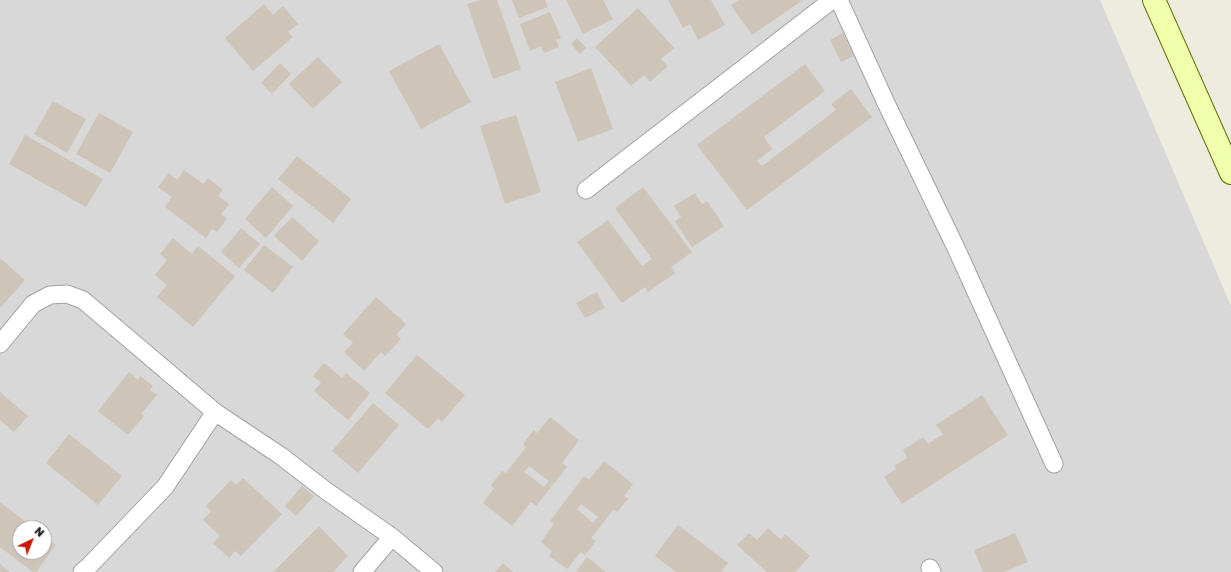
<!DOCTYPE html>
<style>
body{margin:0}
#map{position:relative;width:1231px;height:572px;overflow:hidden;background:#eeebdf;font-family:"Golos Text",sans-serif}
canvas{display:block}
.north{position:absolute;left:12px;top:520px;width:40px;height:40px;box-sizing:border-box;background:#fff;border:1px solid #a4a4a4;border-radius:50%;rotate:43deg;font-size:11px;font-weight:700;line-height:16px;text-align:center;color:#1b1b1b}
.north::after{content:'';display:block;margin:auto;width:14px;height:18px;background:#c61900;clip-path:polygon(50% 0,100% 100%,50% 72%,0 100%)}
</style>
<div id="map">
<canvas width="1231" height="572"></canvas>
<div class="north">N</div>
</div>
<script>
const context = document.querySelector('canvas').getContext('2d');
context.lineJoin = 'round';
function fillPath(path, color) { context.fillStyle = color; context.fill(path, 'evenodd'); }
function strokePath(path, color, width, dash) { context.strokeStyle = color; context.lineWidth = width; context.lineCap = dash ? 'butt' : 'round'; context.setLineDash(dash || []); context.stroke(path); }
fillPath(new Path2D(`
 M0,0H1100L1231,306V572H0ZM20,528H44V552H20Z`), '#d9d8d8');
fillPath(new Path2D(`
 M480,0H497L521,69L493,79L467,4Z
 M512,0H545L548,7L519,18Z
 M566,0H603L613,19L583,34Z
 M668,0H711L725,25L698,40L690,24L683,28Z
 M739,0H803L752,35L731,5Z
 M264,4L273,15L283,6L298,24L288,32L293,37L253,71L225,38Z
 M638,8L674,48L661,59L668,66L650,82L644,75L631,86L595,47Z
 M550,12L561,38L556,40L559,47L544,53L541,46L530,51L520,24Z
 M843,33L854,56L841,62L830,40Z
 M577,38L586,48L580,54L571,44Z
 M439,44L471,102L421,129L389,71Z
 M318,57L342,82L313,109L289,84Z
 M280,63L291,74L272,94L261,83Z
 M805,64L825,91L764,137L772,149L757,161L762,166L836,110L831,104L851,89L872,117L747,210L697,145Z
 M591,68L613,129L578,142L555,82Z
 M53,101L86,119L67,153L34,134Z
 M99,113L133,132L110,173L76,154Z
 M516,115L541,192L505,204L480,126Z
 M25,135L103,179L86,207L9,164Z
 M297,156L351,199L333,223L278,179Z
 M184,170L203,184L208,178L223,190L218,196L229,204L221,214L227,219L217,232L212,229L206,238L165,207L172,197L158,187L169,173L177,180Z
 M272,187L293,206L266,238L245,219Z
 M643,187L692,252L671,267L675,273L648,292L645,287L622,303L577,242L608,220L642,266L652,259L615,208Z
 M695,193L702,204L707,201L724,226L692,247L675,222L681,217L674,206Z
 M292,217L319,241L302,261L274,236Z
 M241,228L260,244L239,268L221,252Z
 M173,238L192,254L198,246L235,276L193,327L157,297L167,285L155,275L167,260L160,254Z
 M264,245L293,267L273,293L244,270Z
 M0,258L25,280L0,308Z
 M597,292L605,308L585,318L576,303Z
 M376,297L406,324L396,335L401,339L385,356L381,352L364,371L344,352L353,343L343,334Z
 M417,355L465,395L442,422L438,418L428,429L385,393Z
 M324,363L342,378L346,373L370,393L348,420L314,391L321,383L313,376Z
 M129,372L138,380L140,376L153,386L150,390L157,395L141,414L144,416L128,435L98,411Z
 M0,392L28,416L14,432L0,420Z
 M982,395L1008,435L902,504L884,477L896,469L894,466L907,458L903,450L923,437L928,444L943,434L936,425Z
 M373,403L399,425L358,473L332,451Z
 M550,417L579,440L562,463L567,467L536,506L531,502L512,526L483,503L494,488L491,485L502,471L506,473L526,447L523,444L534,430L537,433ZM529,466L549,481L544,487L524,472Z
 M69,434L122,476L98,505L46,463Z
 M604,461L633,484L624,496L628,499L617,512L614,509L591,538L596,541L585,555L581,552L567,569L549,556L552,551L541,542L554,524L550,521L584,476L589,480ZM581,504L598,517L593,523L577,509Z
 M243,478L282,514L241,556L235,551L229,558L213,543L220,536L203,520L211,511L206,506L231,480L236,485Z
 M302,486L314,496L296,516L285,506Z
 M0,502L34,528H20V552H44V536L56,545L36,572H33L0,547Z
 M678,525L728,563L721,572H676L655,556Z
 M319,526L348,556L333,572H273Z
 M768,528L781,540L785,534L810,556L795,572H767L737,545L749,533L757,540Z
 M1015,533L1028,562L1004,572H983L974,550Z
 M587,557L606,572H576Z
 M503,563L513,572H495Z
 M0,564L10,572H0Z`), '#cec4b8');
const street = new Path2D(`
 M839,0L886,103L956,248L1054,464
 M586,190L832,0
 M0,344L33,304L50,295L67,294L83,300L215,412L281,456L325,490L392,537L434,572
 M930,568L932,572
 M82,572L89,566L165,487L215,412
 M362,572L392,537`);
const secondary = new Path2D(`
 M1154,0L1231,173`);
strokePath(street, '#a2a2a2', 19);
strokePath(secondary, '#597400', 24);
strokePath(street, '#fff', 17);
strokePath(secondary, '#f0ffac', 22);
</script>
